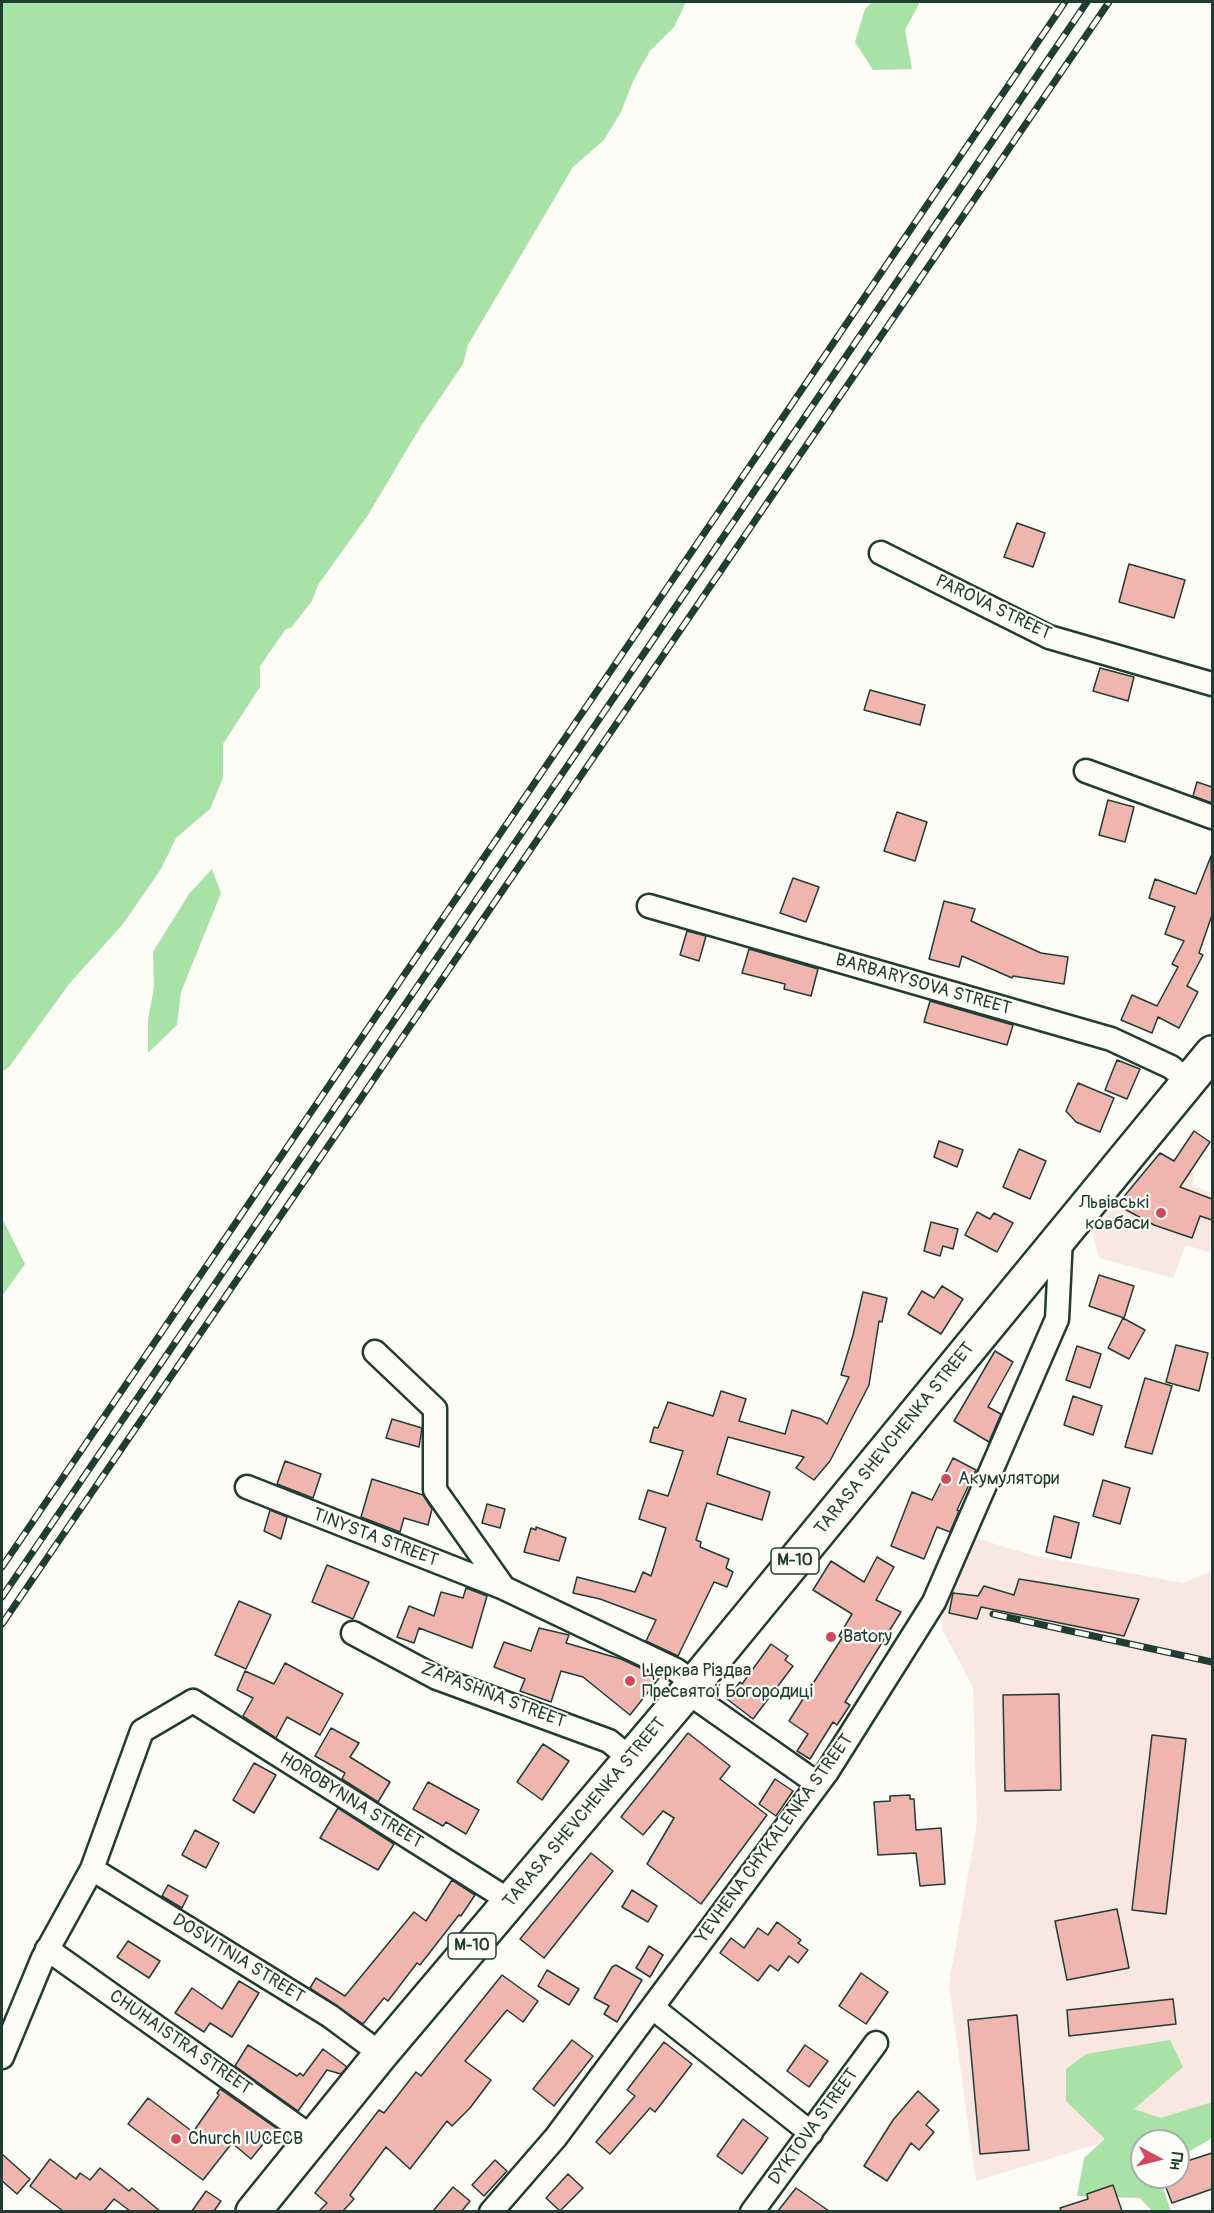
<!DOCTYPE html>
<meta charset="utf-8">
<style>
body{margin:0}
#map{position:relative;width:1214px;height:2213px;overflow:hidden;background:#fdfcf7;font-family:Pangolin,sans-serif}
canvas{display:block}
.frame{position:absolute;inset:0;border:3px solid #1f3d34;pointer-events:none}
.north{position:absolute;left:1130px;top:2129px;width:60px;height:60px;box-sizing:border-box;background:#fdfcf7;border:2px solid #a4b0a9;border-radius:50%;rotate:97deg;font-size:16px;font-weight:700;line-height:24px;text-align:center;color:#1f3d34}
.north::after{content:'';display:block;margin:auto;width:21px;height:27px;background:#d1495b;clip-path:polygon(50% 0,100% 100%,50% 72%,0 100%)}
</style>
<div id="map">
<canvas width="1214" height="2213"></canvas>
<div class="frame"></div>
<div class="north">Пн</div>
</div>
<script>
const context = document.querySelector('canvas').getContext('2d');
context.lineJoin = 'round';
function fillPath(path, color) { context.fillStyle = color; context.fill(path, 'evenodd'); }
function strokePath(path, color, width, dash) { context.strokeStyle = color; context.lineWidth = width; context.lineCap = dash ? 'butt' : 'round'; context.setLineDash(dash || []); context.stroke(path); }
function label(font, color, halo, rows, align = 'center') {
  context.font = font + ' Pangolin,sans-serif'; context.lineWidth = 4.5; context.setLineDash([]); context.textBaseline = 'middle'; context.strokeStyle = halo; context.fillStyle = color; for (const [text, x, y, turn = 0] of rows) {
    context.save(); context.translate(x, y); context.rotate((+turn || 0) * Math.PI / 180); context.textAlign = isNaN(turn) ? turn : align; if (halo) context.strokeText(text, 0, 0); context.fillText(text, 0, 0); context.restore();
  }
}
fillPath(new Path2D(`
 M1159,1151L1194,1172L1192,1185L1212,1193V1253L1186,1245L1173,1278L1099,1258L1093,1233Z
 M973,1537L1031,1555L1183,1583L1212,1571V2109L976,2181L949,1985L977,1823L973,1687L942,1629L944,1595Z`), '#f9e7e1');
fillPath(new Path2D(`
 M2,2H686L674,27L650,51L633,81L621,112L604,140L573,167L468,345L463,364L421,426L368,515L318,585L312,601L291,628L286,629L260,666V687L223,744V778L210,809L176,838L161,869L123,924L69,984L9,1067L2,1072Z
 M872,2H920L905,30L912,69L873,70L855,42L865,9Z
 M212,869L221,893L181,992L177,1025L148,1053V1020L154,987L153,952L189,894Z
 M2,1218L25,1264L2,1296Z
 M1170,2040L1183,2067L1134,2109L1161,2118L1212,2102V2138L1178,2158V2141H1142V2177H1159L1171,2211H1152L1140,2198L1077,2196L1084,2158L1105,2139L1066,2101V2069L1086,2054Z`), '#a8e2a7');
const building = new Path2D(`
 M1017,523L1045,533L1033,567L1004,557Z
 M1129,564L1185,580L1174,618L1119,602Z
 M1100,668L1134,677L1128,701L1093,691Z
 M870,690L925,705L920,725L864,710Z
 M1197,782L1212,787V803L1193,796Z
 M1108,800L1134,807L1125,842L1099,835Z
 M897,812L927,822L915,861L884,851Z
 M1211,856L1212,915L1199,953L1203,955L1187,986L1198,992L1179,1028L1158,1017L1152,1033L1121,1020L1132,995L1157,1006L1178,967L1172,964L1184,941L1165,934L1175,907L1149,898L1155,879L1196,894Z
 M793,878L819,887L806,922L780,913Z
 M944,901L975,909L971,921L1041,953L1068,957L1064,984L1013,976L1012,978L962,956L959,967L929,959Z
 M687,931L706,936L699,961L680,955Z
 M749,949L818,969L811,996L784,989L785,984L742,973Z
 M930,1001L1013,1025L1007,1045L924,1022Z
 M1117,1060L1140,1069L1127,1099L1105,1090Z
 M1078,1083L1114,1098L1100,1132L1076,1122L1066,1111Z
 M1194,1131L1210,1142L1180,1187L1212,1199V1220L1200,1216L1192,1238L1154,1225L1117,1205L1160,1153L1174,1161Z
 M939,1141L963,1150L957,1167L934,1157Z
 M1019,1149L1046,1161L1030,1199L1003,1187Z
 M977,1212L990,1219L994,1213L1013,1223L997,1252L965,1235Z
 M931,1222L958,1229L953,1249L943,1246L940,1256L924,1251Z
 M1099,1275L1134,1286L1124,1318L1089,1306Z
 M942,1286L963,1299L941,1334L908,1314L922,1291L934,1298Z
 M863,1292L887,1298L882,1322L879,1321L869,1385L830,1461L814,1480L796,1468L804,1457L728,1437L717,1474L770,1492L762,1520L707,1503L696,1540L701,1542L700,1547L729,1559L726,1568L733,1572L727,1587L714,1582L678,1656L646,1641L656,1620L600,1599L573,1593L577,1577L635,1592L643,1572L651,1576L666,1528L639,1519L648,1490L668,1496L683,1451L650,1442L654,1427L658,1428L668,1402L713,1416L721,1391L746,1399L739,1421L785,1434L792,1410L821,1419L827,1424L849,1377L841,1375L853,1335Z
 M1123,1318L1145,1330L1129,1359L1108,1348Z
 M1176,1345L1208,1353L1199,1391L1166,1382Z
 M1077,1346L1101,1354L1090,1388L1066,1380Z
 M995,1351L1013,1362L988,1407L1001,1414L989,1442L954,1421Z
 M1145,1378L1172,1386L1152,1454L1125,1447Z
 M1073,1396L1102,1406L1093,1435L1064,1425Z
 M392,1419L422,1428L419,1447L386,1438Z
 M953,1458L976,1470L957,1510L959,1511L950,1532L937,1527L924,1559L891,1546L912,1492L932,1500Z
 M285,1461L321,1474L313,1498L277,1484Z
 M372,1479L423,1495L432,1509L428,1525L404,1518L400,1532L361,1517Z
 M1103,1480L1130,1488L1120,1524L1093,1516Z
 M487,1504L505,1509L500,1528L482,1523Z
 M270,1510L287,1517L281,1539L264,1531Z
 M1054,1516L1079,1523L1071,1558L1046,1552Z
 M536,1527L566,1538L559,1561L524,1552L531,1528L536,1530Z
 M877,1557L894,1567L876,1600L901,1612L845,1702L850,1705L837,1725L833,1722L810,1759L797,1751L808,1734L789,1721L842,1638L839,1636L852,1614L813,1590L831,1561L864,1582Z
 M327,1565L369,1582L353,1619L312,1602Z
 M1019,1579L1056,1585L1139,1599L1124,1636L981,1607L977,1619L949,1613L953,1593L978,1596L984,1586L1014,1595Z
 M466,1588L487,1596L472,1648L419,1628L414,1643L397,1637L409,1606L434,1616L441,1592L463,1598Z
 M239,1601L271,1615L246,1669L215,1655Z
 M539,1628L569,1635L566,1643L621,1659L660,1677L630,1715L583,1677L561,1671L551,1702L520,1691L525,1679L494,1667L504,1642L531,1651Z
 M771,1644L788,1656L785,1660L793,1666L753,1719L727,1699L740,1682L742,1684Z
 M285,1663L343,1694L320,1735L287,1717L276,1738L243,1716L253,1698L237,1690L245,1671L274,1684Z
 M1059,1694L1061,1790L1005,1791L1003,1695Z
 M331,1728L359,1743L350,1757L390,1782L378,1802L342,1779L345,1773L315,1756Z
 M688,1733L730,1766L720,1779L767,1815L701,1904L647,1864L674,1818L663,1811L643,1835L621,1817Z
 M1152,1735L1186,1739L1166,1914L1132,1910Z
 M543,1744L569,1761L542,1800L517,1782Z
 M254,1763L276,1775L254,1813L233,1800Z
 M775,1779L793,1791L776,1816L759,1804Z
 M428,1782L479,1810L466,1834L446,1822L443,1826L413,1809Z
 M910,1795V1799H914L916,1830L941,1828L945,1884L920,1886L916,1853L878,1855L874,1802L890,1801V1796Z
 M338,1808L394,1844L378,1870L320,1838Z
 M195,1830L219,1843L206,1868L182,1855Z
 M591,1853L613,1871L544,1958L520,1939Z
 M452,1880L475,1895L461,1916L459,1915L420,1965L417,1963L388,2001L384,1998L363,2024L310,1988L316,1978L345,1996L414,1912L426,1921Z
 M168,1885L188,1896L182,1908L162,1896Z
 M632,1890L657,1906L648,1922L622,1907Z
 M1117,1909L1129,1968L1067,1980L1055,1921Z
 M777,1922L801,1940L798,1943L808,1950L798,1963L789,1956L778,1971L770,1965L758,1981L720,1953L731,1938L744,1948L758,1928L768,1935Z
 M128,1941L160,1961L149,1978L117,1957Z
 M649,1946L663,1955L650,1977L636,1968Z
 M616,1965L642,1980L617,2022L604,2014L609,2006L594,1998L612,1967Z
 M547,1970L579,1989L569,2005L538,1986Z
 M861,1973L888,1992L866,2024L839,2006Z
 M502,1975L538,2001L523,2022L507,2010L465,2061L491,2080L470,2108L452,2126L447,2121L410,2169L386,2147L350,2195L354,2199L343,2211H319L327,2203L315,2193L379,2110L384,2113L416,2072L421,2076Z
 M239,1981L259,1993L232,2037L210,2023L204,2032L175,2013L192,1988L222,2009Z
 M1173,1999L1176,2024L1069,2036L1067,2010Z
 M1017,2015L1029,2150L980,2154L968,2020Z
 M572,2040L593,2056L554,2106L533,2089Z
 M664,2042L692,2064L655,2112L650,2108L610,2154L596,2142L635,2096L627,2090Z
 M248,2045L297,2076L300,2073L303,2076L323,2049L347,2067L341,2074L327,2070L298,2111L235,2066Z
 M805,2045L828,2061L809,2087L787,2071Z
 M220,2089L276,2128L251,2159L232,2143L203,2180L128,2124L148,2098L193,2132L219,2095L217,2093Z
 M918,2091L939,2110L926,2125L934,2132L919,2150L911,2143L887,2181L864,2166L893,2120Z
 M743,2119L768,2138L742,2174L717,2156Z
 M1212,2153V2189L1172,2203L1162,2177H1178V2168L1185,2165L1184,2162Z
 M2,2154L30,2179L17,2194L2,2181Z
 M50,2159L76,2179L80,2173L90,2180L100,2168L129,2191L132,2188L160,2211H130L114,2199L104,2211H63L30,2186Z
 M495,2160L507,2171L484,2196L472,2185Z
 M568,2174L583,2188L560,2211L546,2198Z
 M1113,2185L1122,2211H1061L1060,2208L1088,2199L1087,2194Z
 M453,2187L470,2201L462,2211H433Z
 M796,2188L829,2211H778Z
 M206,2191L221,2201L214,2211H192Z`);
fillPath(building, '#f0b5af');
strokePath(building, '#1f3d34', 1.5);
const street = new Path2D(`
 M881,553L1049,637L1212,684
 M1086,771L1212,817
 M649,906L1111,1039L1171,1067L1188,1081
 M375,1352L435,1409V1490L504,1588
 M247,1487L504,1588L676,1670L694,1683
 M353,1633L437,1678L609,1741L631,1759
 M687,1692L818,1784
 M92,1869L330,2016L381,2054
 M47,1949L313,2138
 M653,2008L811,2133
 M2,2057L43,1958L92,1869L142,1731L193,1701L510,1901
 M491,2212L556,2137L827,1772L934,1602L1057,1319L1061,1237
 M752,2212L876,2043`);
const primary = new Path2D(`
 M253,2212L381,2054L687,1692L1212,1053`);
strokePath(street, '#1f3d34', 27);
strokePath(primary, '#1f3d34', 38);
strokePath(street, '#fdfcf7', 22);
strokePath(primary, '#fdfcf7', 33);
const rail = new Path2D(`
 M2,1567L1065,2
 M2,1597L1087,2
 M993,1614L1212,1662
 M2,1624L1109,2`);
strokePath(rail, '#1f3d34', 7);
strokePath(rail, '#fdfcf7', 4.5, [14]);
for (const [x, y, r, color] of [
 [1161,1213,6,"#d1495b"],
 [946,1479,6,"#d1495b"],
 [831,1637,6,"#d1495b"],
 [630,1681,6,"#d1495b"],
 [176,2139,6,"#d1495b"]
]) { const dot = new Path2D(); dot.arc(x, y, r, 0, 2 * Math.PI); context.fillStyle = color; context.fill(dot); strokePath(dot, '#fdfcf7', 2); }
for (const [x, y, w] of [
 [795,1561,48],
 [472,1946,48]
]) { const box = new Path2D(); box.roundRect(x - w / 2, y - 13, w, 26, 4.5); context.fillStyle = '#fdfcf7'; context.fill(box); strokePath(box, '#1f3d34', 1.5); }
label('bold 16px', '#1f3d34', null, [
 ["М-10",795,1561],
 ["М-10",472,1946]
]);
label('18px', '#1f3d34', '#fdfcf7', [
 ["PAROVA STREET",993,608,26],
 ["BARBARYSOVA STREET",923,985,16],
 ["TARASA SHEVCHENKA STREET",895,1439,-51],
 ["TINYSTA STREET",375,1538,21],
 ["ZAPASHNA STREET",493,1696,21],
 ["HOROBYNNA STREET",351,1801,32],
 ["TARASA SHEVCHENKA STREET",585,1813,-50],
 ["YEVHENA CHYKALENKA STREET",775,1839,-54],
 ["DOSVITNIA STREET",238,1959,32],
 ["CHUHAISTRA STREET",180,2043,35],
 ["DYKTOVA STREET",814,2127,-54]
]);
label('18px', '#1f3d34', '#fdfcf7', [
 ["Львівські",1149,1203,"right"],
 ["ковбаси",1149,1224,"right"],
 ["Акумулятори",958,1479],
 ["Batory",843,1637],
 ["Церква Різдва",642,1671],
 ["Пресвятої Богородиці",642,1692],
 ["Church IUCECB",188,2139]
], 'left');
</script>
